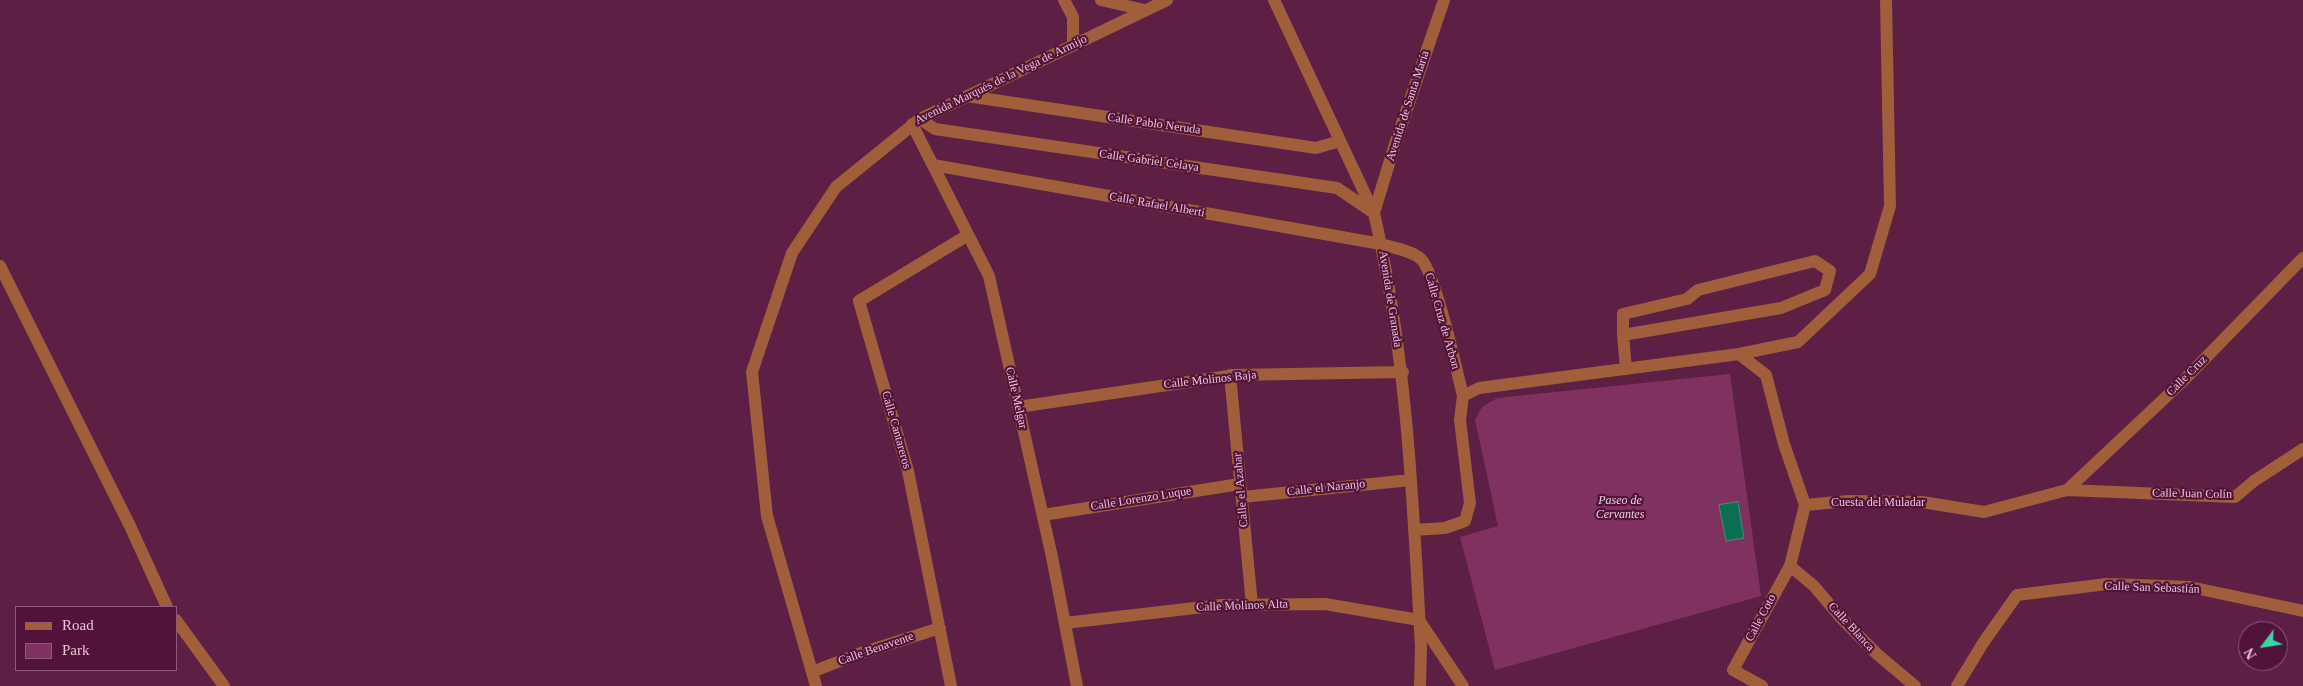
<!DOCTYPE html>
<meta charset="utf-8">
<style>
body{margin:0}
#map{position:relative;width:2303px;height:686px;overflow:hidden;background:#5e1f44;font-family:Georgia,serif}
canvas{display:block}
.legend{position:absolute;left:15px;top:606px;width:162px;height:65px;box-sizing:border-box;background:#52133a;border:1px solid #8f5a79;margin:0;padding:6px 9px;list-style:none;font-size:15px;color:#ebc4d7}
.legend li{display:flex;align-items:center;gap:10px;height:25px}
.legend b{width:25px;border:1px solid #8f5a79}
.north{position:absolute;left:2238px;top:621px;width:50px;height:50px;box-sizing:border-box;background:#52133a;border:1px solid #8f5a79;border-radius:50%;rotate:239deg;font-size:14px;font-weight:700;line-height:20px;text-align:center;color:#ebc4d7}
.north::after{content:'';display:block;margin:auto;width:18px;height:22px;background:#3bd4a4;clip-path:polygon(50% 0,100% 100%,50% 72%,0 100%)}
</style>
<div id="map">
<canvas width="2303" height="686"></canvas>
<ul class="legend">
<li><b style="height:6px;background:#a05e3b"></b>Road</li>
<li><b style="height:14px;background:#813160"></b>Park</li>
</ul>
<div class="north">N</div>
</div>
<script>
const context = document.querySelector('canvas').getContext('2d');
context.lineJoin = 'round';
function fillPath(path, color) { context.fillStyle = color; context.fill(path, 'evenodd'); }
function strokePath(path, color, width, dash) { context.strokeStyle = color; context.lineWidth = width; context.lineCap = dash ? 'butt' : 'round'; context.setLineDash(dash || []); context.stroke(path); }
function label(font, color, halo, rows, align = 'center') {
  context.font = font + ' Georgia,serif'; context.lineWidth = 4.5; context.setLineDash([]); context.textBaseline = 'middle'; context.strokeStyle = halo; context.fillStyle = color; for (const [text, x, y, turn = 0] of rows) {
    context.save(); context.translate(x, y); context.rotate((+turn || 0) * Math.PI / 180); context.textAlign = isNaN(turn) ? turn : align; if (halo) context.strokeText(text, 0, 0); context.fillText(text, 0, 0); context.restore();
  }
}
fillPath(new Path2D(`
 M1730,374L1761,596L1495,670L1460,537L1498,526L1475,420L1482,407L1497,398Z`), '#813160');
const water = new Path2D(`
 M1738,502L1744,538L1726,541L1719,505Z`);
fillPath(water, '#097054');
strokePath(water, '#4d897b', 1);
strokePath(new Path2D(`
 M1064,0L1073,17V44
 M1101,0L1144,10
 M1274,0L1374,213C1407,356 1413,502 1421,648L1420,686
 M967,96L1316,148L1340,141
 M920,119L935,129L1337,188L1374,213
 M912,124L989,276L1052,557L1077,686
 M933,165L1381,244C1393,248 1411,250 1421,259C1435,272 1457,372 1463,396
 M1374,213L1395,144L1444,0
 M0,266L130,526L167,607
 M1623,335L1781,308L1825,290L1830,271L1815,261L1698,290L1687,299L1623,314V335L1626,369
 M1739,354L1766,375L1784,444L1805,505L1790,566L1733,670L1762,686
 M1230,375L1252,605
 M1018,407L1235,375L1403,372
 M2067,490L2183,381L2303,258
 M1242,497L1411,480
 M1805,505L1848,501L1922,502L1984,512L2067,490L2235,497L2254,481L2303,449
 M1043,515L1240,484
 M1414,530L1445,528L1465,521L1470,503L1460,420L1463,396L1479,388L1739,354L1798,342L1870,274L1890,206L1886,0
 M1790,566L1814,586L1841,618L1877,654L1915,686
 M176,620L224,686
 M1419,620L1463,686
 M1065,623L1221,605L1325,604L1419,620
 M812,672L858,654L940,628
 M816,686L767,516L752,372L792,253L836,187L920,119L1167,0
 M951,686L908,471L859,301L968,235
 M1957,686L1983,643L2017,595L2107,584L2190,587L2303,611`), '#a05e3b', 12);
label('12px', '#ebc4d7', '#52133a', [
 ["Avenida Marqués de la Vega de Armijo",1001,80,-26],
 ["Avenida de Santa María",1408,106,-72],
 ["Calle Pablo Neruda",1154,124,8],
 ["Calle Gabriel Celaya",1149,161,8],
 ["Calle Rafael Alberti",1157,205,10],
 ["Avenida de Granada",1390,299,81],
 ["Calle Cruz de Arbon",1442,321,74],
 ["Calle Cruz",2187,376,-45],
 ["Calle Molinos Baja",1210,380,-6],
 ["Calle Melgar",1016,398,77],
 ["Calle Cantareros",896,430,74],
 ["Calle el Naranjo",1326,488,-6],
 ["Calle el Azahar",1241,490,-95],
 ["Calle Juan Colín",2192,494,1],
 ["Calle Lorenzo Luque",1141,499,-9],
 ["Cuesta del Muladar",1878,503],
 ["Calle San Sebastián",2152,588,2],
 ["Calle Molinos Alta",1242,606,-2],
 ["Calle Coto",1761,618,-62],
 ["Calle Blanca",1851,627,47],
 ["Calle Benavente",876,649,-19]
]);
label('italic 12px', '#efd1df', '#52133a', [
 ["Paseo de",1620,501],
 ["Cervantes",1620,515]
]);
</script>
